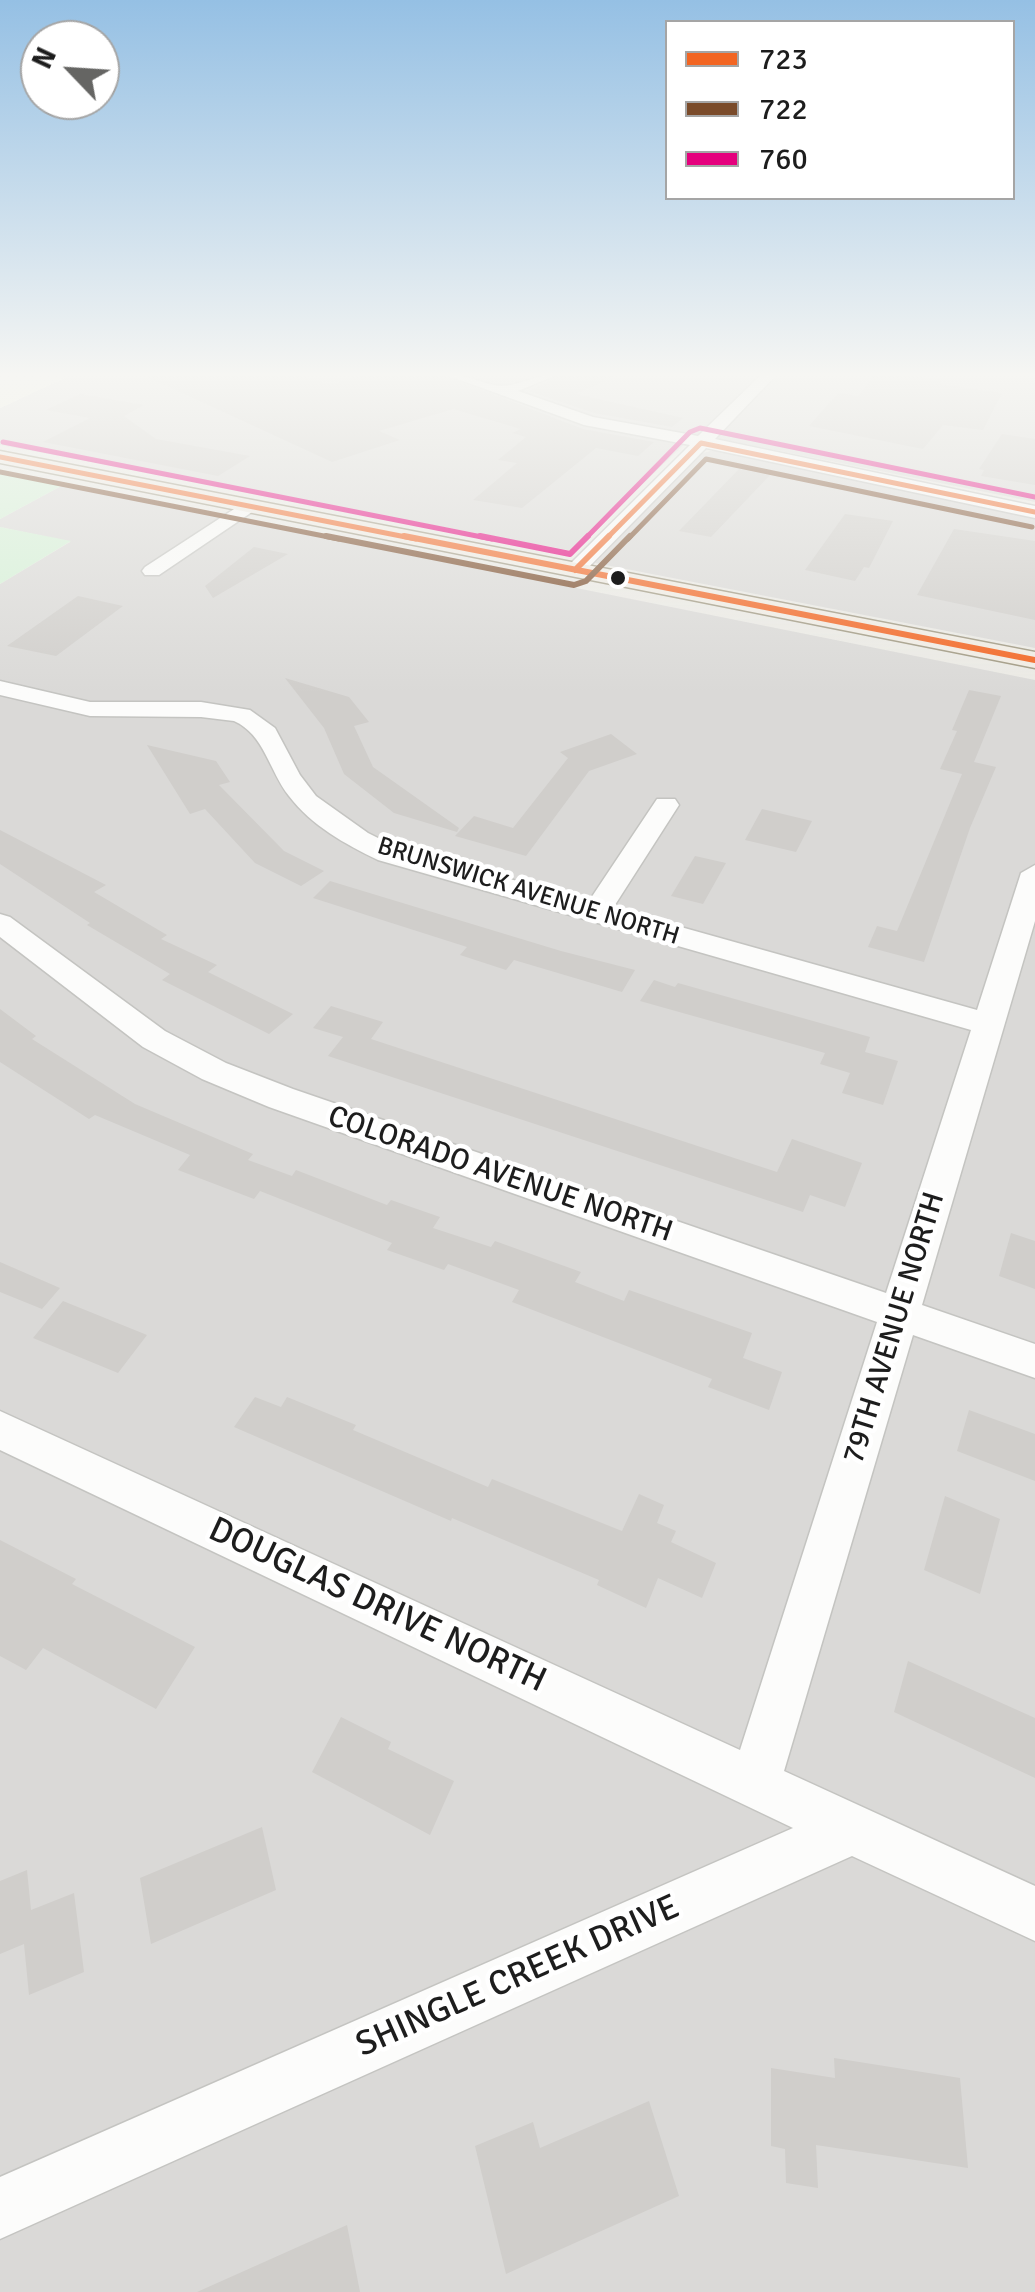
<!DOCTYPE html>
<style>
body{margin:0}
#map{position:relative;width:1035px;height:2292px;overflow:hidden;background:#ebeae5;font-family:Signika,sans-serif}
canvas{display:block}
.legend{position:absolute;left:665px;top:20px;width:350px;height:180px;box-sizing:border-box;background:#fff;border:2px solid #a5a5a5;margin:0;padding:12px 18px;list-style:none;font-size:30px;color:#1d1d1d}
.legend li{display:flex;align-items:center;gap:20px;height:50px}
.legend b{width:50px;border:2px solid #a5a5a5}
.north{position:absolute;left:20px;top:20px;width:100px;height:100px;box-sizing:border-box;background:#fff;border:2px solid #a5a5a5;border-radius:50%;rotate:295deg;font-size:28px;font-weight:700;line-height:40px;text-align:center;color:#1d1d1d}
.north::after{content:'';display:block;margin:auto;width:35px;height:45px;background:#656563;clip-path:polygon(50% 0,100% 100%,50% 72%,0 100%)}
</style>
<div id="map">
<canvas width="1035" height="2292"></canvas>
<ul class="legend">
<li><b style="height:12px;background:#f26522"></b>723</li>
<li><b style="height:12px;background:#7a4b2a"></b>722</li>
<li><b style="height:12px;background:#e5007d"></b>760</li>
</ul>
<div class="north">N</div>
</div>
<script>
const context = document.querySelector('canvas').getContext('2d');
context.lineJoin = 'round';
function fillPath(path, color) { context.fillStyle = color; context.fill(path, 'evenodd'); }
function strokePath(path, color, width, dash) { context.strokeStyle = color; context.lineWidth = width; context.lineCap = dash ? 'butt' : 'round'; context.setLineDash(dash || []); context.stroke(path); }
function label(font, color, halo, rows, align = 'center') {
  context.font = font + ' Signika,sans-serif'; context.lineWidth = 9; context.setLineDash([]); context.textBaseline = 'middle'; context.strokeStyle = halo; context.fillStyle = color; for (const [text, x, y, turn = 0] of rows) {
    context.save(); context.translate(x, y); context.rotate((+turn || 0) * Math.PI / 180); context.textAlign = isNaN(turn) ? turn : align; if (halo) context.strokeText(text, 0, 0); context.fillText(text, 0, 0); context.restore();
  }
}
fillPath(new Path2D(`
 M73,374H1035V502L695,434L573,551L0,445V408Z
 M714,450L1035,517V648L595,563L699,454Z
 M63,485L1035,680V2292H0V584L70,542L0,527V519Z`), '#dad9d7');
fillPath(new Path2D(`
 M0,374H73L0,408Z`), '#f3f4e0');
fillPath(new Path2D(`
 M0,473L63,485L0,519Z
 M0,527L71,541L0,584Z`), '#d4f1d6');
fillPath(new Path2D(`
 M141,374H300L330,385L363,374H440L583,429L654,442L638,456L596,448L522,508L473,500L517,463L498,460L526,437L512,433L521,429L453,409L379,431L400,440L332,462Z
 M563,374H621L576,394L683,418L672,427L594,413L529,391Z
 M875,374L943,379L939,384L1002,393L983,430L943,425L923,449L809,426L838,393L859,396Z
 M80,394L144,405L124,416L156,439L250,456L218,476L43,442L90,418L46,410Z
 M1002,434L1035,439V485L981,476L984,470L979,469Z
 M739,469L770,475L711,537L679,531Z
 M845,514L893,521L869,568L864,567L855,581L805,570Z
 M954,529L1035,541V620L917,595Z
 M254,547L288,554L213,598L205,586Z
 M78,596L123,606L56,656L7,646Z
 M285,678L349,697L369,722L354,726L373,767L459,828L457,832L394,813L344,774L324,728Z
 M969,690L1001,696L974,762L996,767L970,828L924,962L868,947L877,926L897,931L962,774L940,769L957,731L952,730Z
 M611,734L637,754L589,771L526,856L455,836L474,816L513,828L568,758L560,752Z
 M147,745L216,761L230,782L219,785L284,851L324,871L301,886L255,863L205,809L190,814Z
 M762,809L812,821L796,852L745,840Z
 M0,830L106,885L94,892L167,935L161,939L217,965L208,972L293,1014L269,1034L162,980L170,974L87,925L90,923L0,864Z
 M695,856L726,863L703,904L671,896Z
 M330,881L561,951L635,970L622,992L514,960L506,970L460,955L467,947L313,898Z
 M654,980L675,987L678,983L870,1037L865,1052L898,1061L883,1105L842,1093L850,1073L820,1064L825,1053L640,1001Z
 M331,1006L383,1022L371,1039L777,1172L792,1139L862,1163L845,1207L810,1195L803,1212L328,1056L343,1037L313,1028Z
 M0,1009L36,1036L32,1039L135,1104L253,1154L248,1160L292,1176L296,1170L387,1205L391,1200L440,1217L433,1228L491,1247L495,1241L581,1272L575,1282L624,1301L629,1290L752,1333L743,1358L782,1372L769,1410L708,1387L712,1379L512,1302L519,1290L448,1264L444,1270L387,1250L392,1243L260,1191L254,1199L178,1170L190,1155L95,1115L89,1119L0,1062Z
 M1011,1233L1035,1241V1289L999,1276Z
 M0,1262L60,1288L42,1309L0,1292Z
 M63,1301L147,1335L118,1373L33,1338Z
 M255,1397L281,1407L287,1397L356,1425L353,1430L488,1487L492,1479L622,1531L639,1494L664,1505L657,1523L676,1531L671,1542L716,1563L702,1598L658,1578L646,1608L597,1585L599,1580L452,1518L451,1521L234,1427Z
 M969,1410L1035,1434V1481L957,1451Z
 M945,1496L1000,1519L980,1594L924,1570Z
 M0,1540L76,1579L72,1584L195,1647L156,1709L43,1648L26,1670L0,1656Z
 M908,1661L1035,1718V1778L894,1712Z
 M341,1717L391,1742L388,1749L454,1781L430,1835L312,1772Z
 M262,1827L276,1890L151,1944L140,1878Z
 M27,1870L31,1910L74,1893L84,1972L29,1995L24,1944L0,1954V1881Z
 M834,2058L960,2078L968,2168L816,2145L818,2188L786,2183L785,2149L771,2146V2068L835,2078Z
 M649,2101L679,2196L506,2274L475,2146L533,2122L540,2148Z
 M347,2225L360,2292H197Z`), '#d0cecb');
const minor = new Path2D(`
 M444,374C467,373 482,385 502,386C517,386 538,374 559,374L518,391L593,417L698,436L762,374H777L715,439L1035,506V518L706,448L582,574H568L565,570L568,566L690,445L584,425Z
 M248,500L257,506L255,510L159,575H145L142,571L145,567Z
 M0,681L90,702H201L250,710L275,728L300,775L316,796L368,833L398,848L589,901L657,799H675L679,805L613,908L977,1010L1021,873L1035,865V921L922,1305L1035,1344V1378L913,1335L784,1771L1035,1886V1941L852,1856L0,2239V2177L793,1828L0,1450V1411L740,1750L877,1322L269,1107L202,1079L143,1047L0,937V914L10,917L165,1031L226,1063L293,1089L886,1293L971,1030L378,860C345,844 312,826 289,796C269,771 265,735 234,721L201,717L90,716L0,695Z`);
const major = new Path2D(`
 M0,451L1035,652V668L0,463Z`);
strokePath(minor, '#c4c4c1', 3);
strokePath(major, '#a09983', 3);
fillPath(minor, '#fcfcfb');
fillPath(major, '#f0ece4');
strokePath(new Path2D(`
 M0,457L416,539
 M606,539L701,443L1035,512`), '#f26522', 5);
strokePath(new Path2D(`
 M404,536L1035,660
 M575,570L609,536`), '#f26522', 6);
strokePath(new Path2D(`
 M0,472L339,539
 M628,539L706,459L1032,527`), '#7a4b2a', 5);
strokePath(new Path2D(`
 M326,536L574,585L586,581L630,536`), '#7a4b2a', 6);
strokePath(new Path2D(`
 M3,442L492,539
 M585,539L690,432L700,428L1035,497`), '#e5007d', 5);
strokePath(new Path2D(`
 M480,536L570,554L588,536`), '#e5007d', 6);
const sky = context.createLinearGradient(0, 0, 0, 694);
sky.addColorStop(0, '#95c0e4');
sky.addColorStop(0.54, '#f6f6f3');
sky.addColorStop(1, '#f6f6f300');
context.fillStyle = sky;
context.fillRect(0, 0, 1035, 694);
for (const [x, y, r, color] of [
 [618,578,9,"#1d1d1d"]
]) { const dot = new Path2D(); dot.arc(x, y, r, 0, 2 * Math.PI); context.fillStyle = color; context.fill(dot); strokePath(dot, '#fff', 4); }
label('25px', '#1d1d1d', '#fff', [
 ["BRUNSWICK AVENUE NORTH",528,892,17]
]);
label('30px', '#1d1d1d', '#fff', [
 ["COLORADO AVENUE NORTH",500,1175,19],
 ["79TH AVENUE NORTH",895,1328,-73]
]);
label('35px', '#1d1d1d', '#fff', [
 ["DOUGLAS DRIVE NORTH",377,1606,25],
 ["SHINGLE CREEK DRIVE",518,1977,-24]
]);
</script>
